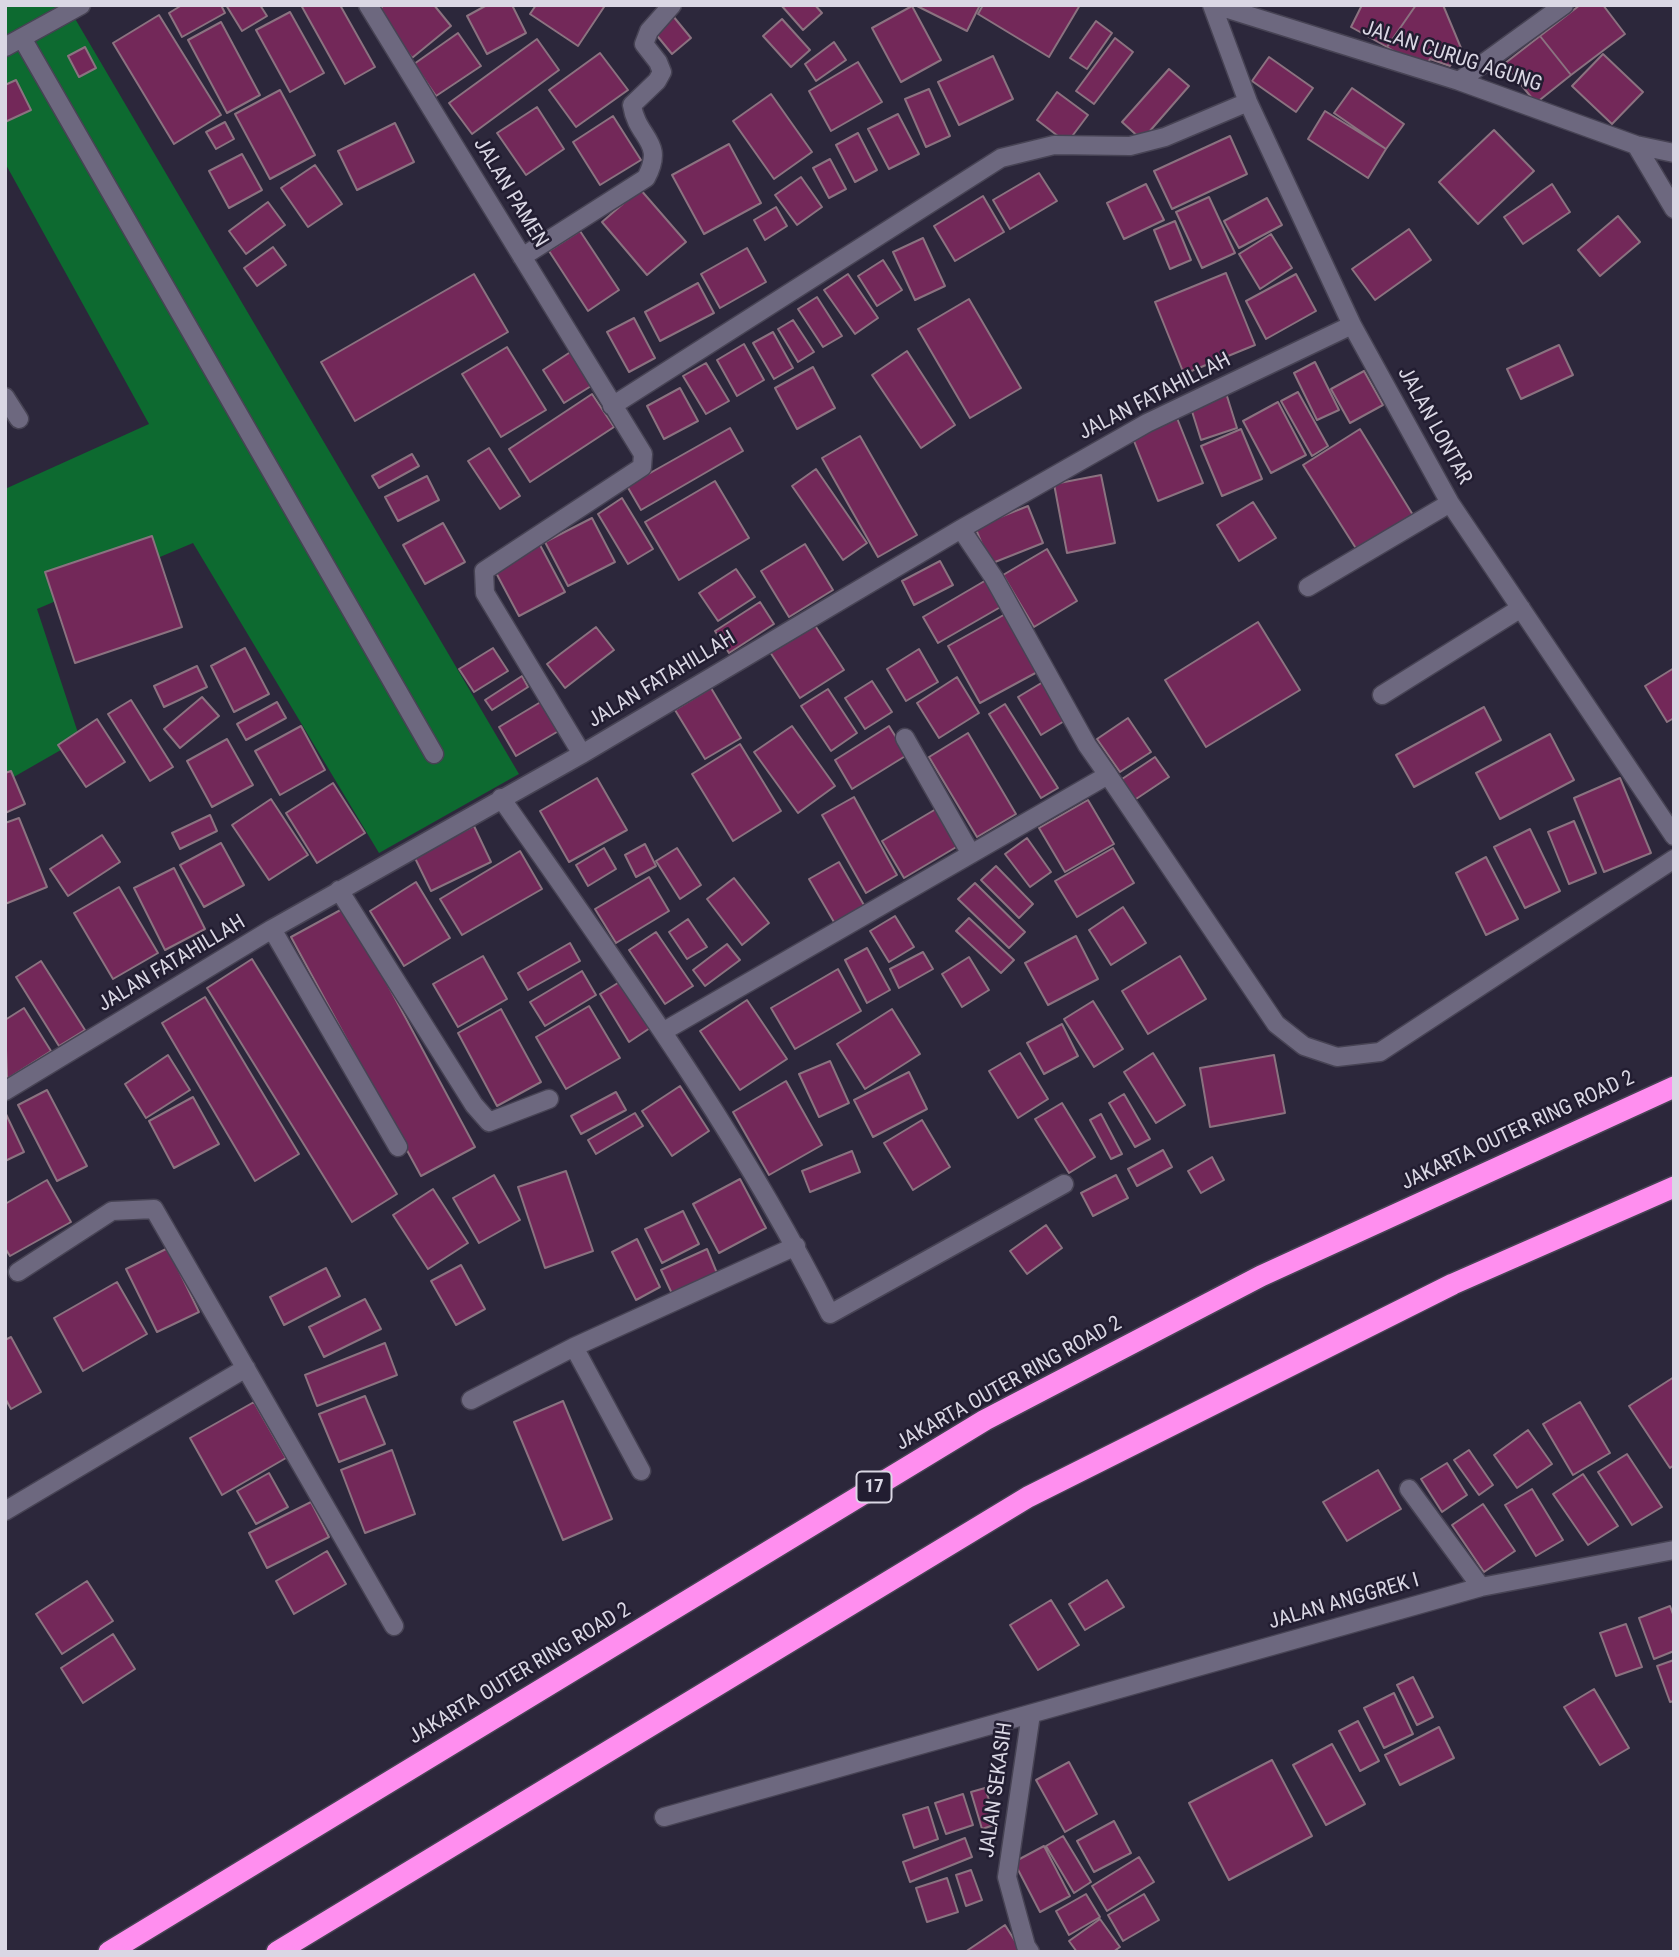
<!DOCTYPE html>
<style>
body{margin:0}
#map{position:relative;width:1679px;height:1957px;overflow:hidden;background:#2c273b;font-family:"Roboto Condensed",sans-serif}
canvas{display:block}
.frame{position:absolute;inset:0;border:7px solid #dad7e4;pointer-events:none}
</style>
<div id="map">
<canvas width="1679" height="1957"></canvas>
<div class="frame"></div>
</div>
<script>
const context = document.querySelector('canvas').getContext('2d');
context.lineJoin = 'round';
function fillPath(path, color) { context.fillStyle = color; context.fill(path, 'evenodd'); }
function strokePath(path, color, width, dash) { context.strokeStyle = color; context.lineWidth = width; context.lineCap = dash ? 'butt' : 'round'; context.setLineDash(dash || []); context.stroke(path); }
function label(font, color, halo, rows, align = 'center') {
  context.font = font + ' "Roboto Condensed",sans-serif'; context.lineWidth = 5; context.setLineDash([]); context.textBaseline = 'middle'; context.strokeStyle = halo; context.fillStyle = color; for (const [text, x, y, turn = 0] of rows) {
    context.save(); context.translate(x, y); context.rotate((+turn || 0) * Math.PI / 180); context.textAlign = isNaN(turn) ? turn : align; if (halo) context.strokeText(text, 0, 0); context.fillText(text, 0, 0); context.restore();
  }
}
fillPath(new Path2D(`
 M5,5H67L519,774L379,853L193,543L37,609L80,739L5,782V489L149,424L5,163Z`), '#0d6a30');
const building = new Path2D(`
 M182,5H221L225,13L182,37L169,13Z
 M226,5H260L267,16L242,31Z
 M301,5H340L375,67L345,84Z
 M384,5H434L451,26L412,58L375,13Z
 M487,5H512L526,33L487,54L467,16Z
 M536,5H601L604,7L578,46L530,14Z
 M781,5H815L822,13L803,30Z
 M915,5H980L967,31Z
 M983,5H1080L1049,57L978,14Z
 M1362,5H1416L1387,47L1351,27Z
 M1416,5H1443L1461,48L1450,66L1430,59L1424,69L1387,47Z
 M1580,5H1603L1625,34L1571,75L1540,36Z
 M912,6L941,60L901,82L872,28Z
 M290,12L324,73L290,92L256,30Z
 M159,15L221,115L174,144L113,43Z
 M673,16L691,38L672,54L654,32Z
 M782,19L810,50L791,67L763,36Z
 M1096,21L1112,33L1087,69L1070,58Z
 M221,22L260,95L227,113L188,40Z
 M458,33L481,66L436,96L414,64Z
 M1540,36L1571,75L1536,103L1504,64Z
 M1115,38L1133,52L1094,104L1076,91Z
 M537,39L559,70L472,134L449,103Z
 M834,42L846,60L816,81L805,64Z
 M85,47L96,68L79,77L68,56Z
 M600,53L628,90L576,127L549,90Z
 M1603,54L1643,92L1612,124L1572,86Z
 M993,56L1013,99L959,125L938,82Z
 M1269,57L1313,88L1296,112L1252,81Z
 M858,62L882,102L831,131L809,91Z
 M1169,69L1189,86L1142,140L1122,122Z
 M16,80L31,110L5,122V85Z
 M1352,88L1404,124L1386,149L1334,113Z
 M929,89L950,136L926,147L905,99Z
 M280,90L315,155L270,179L235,114Z
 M1057,92L1088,115L1067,143L1037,120Z
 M771,94L812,152L774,179L733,121Z
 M537,107L564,149L526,175L497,133Z
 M1325,111L1386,149L1368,178L1308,139Z
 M898,114L919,154L889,169L868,129Z
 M613,116L641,160L600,185L573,142Z
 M225,122L234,139L216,149L206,132Z
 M395,123L414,162L357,190L338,151Z
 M1494,130L1534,171L1478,224L1439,182Z
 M858,133L877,170L855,182L836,145Z
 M1230,136L1247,174L1172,209L1154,171Z
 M729,144L761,203L704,234L672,175Z
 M242,154L262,190L229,208L209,171Z
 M830,159L846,189L829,198L813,168Z
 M315,165L342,204L308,227L281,188Z
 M1039,173L1057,201L1010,229L993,200Z
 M801,177L822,207L797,225L775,195Z
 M1146,184L1164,220L1124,239L1107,203Z
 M1552,184L1570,212L1523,244L1504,217Z
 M640,189L686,242L647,275L602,222Z
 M983,196L1004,232L955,261L934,226Z
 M1209,197L1235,253L1202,268L1176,212Z
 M1267,198L1282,225L1239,248L1224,221Z
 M268,202L285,225L246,254L229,231Z
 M776,207L787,226L765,240L754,220Z
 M1618,216L1640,242L1600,276L1578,250Z
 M1175,221L1191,260L1170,269L1154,230Z
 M1409,229L1431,260L1375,300L1352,269Z
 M580,231L619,290L588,311L549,251Z
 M1271,234L1292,268L1260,289L1239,254Z
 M923,238L945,286L915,300L893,252Z
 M273,247L286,265L257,286L244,268Z
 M747,248L766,282L720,308L701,274Z
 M883,260L902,290L877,306L858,276Z
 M1226,273L1255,345L1184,374L1155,302Z
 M474,274L508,332L355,421L321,362Z
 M848,274L878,318L855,334L824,290Z
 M1296,274L1316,311L1266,339L1246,301Z
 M698,283L714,313L660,341L645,312Z
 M817,297L842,336L823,347L798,309Z
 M969,299L1021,388L970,418L918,329Z
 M634,318L655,358L629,372L607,332Z
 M793,320L814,352L798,362L778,329Z
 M773,332L793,368L774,379L753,343Z
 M744,344L764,380L737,396L717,360Z
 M1559,345L1573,375L1521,399L1507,369Z
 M507,347L546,410L501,437L462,374Z
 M575,349L596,383L564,403L543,370Z
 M907,351L955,425L921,448L872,375Z
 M1315,362L1339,410L1317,420L1294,373Z
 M706,363L729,401L706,414L683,376Z
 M813,367L835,408L797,429L775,388Z
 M1364,371L1383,405L1350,423L1331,389Z
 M680,388L698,421L664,439L647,406Z
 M1298,392L1328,446L1312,456L1281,401Z
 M1226,393L1237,428L1201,440L1190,405Z
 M592,394L614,427L530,482L509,449Z
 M1278,402L1306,455L1271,473L1243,421Z
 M1177,418L1203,483L1158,501L1132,436Z
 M730,428L743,451L641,510L627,486Z
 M1241,429L1262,479L1222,496L1201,446Z
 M1360,429L1413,515L1357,550L1303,465Z
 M860,436L917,535L878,557L822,458Z
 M489,448L520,496L500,509L468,461Z
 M412,454L419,466L379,488L372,476Z
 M816,469L867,543L843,560L792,486Z
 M1101,475L1115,543L1067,553L1054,484Z
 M427,476L439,500L398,521L385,497Z
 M715,481L749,538L679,580L645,522Z
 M622,498L653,549L628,564L598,514Z
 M1253,502L1276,538L1239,561L1217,525Z
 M1028,506L1043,543L990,564L975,527Z
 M592,518L615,562L568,586L545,542Z
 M443,523L465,562L425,584L403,545Z
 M152,536L182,627L75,663L45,572Z
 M805,544L833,590L789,617L761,571Z
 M540,545L565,592L519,616L494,569Z
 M1047,549L1077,601L1034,627L1003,575Z
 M940,561L953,585L914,605L902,581Z
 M736,569L755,597L718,621L699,593Z
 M988,579L1004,605L938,643L923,617Z
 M760,602L774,624L729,653L715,631Z
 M1009,612L1041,670L980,703L948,646Z
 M1258,622L1300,690L1206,747L1165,680Z
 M814,624L844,670L800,698L770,652Z
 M596,627L614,650L565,688L547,664Z
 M245,648L269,694L234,712L211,666Z
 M493,648L508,671L474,692L459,669Z
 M919,649L938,682L906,701L887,669Z
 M197,666L207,687L164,707L154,686Z
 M1674,668V718L1667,722L1645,686Z
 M522,676L528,687L492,710L485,700Z
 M957,677L979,713L939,738L917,703Z
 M872,681L892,712L865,729L845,698Z
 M1043,682L1066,720L1041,735L1018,697Z
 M711,688L741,738L705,759L675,710Z
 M828,689L857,733L831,751L801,706Z
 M202,697L219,716L180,748L164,729Z
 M131,700L173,767L150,781L108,714Z
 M544,700L562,729L516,756L499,727Z
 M277,702L286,718L246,740L237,724Z
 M1005,704L1058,788L1041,798L989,714Z
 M1484,707L1501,740L1414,787L1396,755Z
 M1128,718L1151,752L1120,772L1097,739Z
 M97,719L125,762L86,787L58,745Z
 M301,726L325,770L280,795L255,751Z
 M792,726L835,786L798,813L754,752Z
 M889,726L907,755L852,789L835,760Z
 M968,733L1016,814L977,837L929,757Z
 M1550,734L1574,780L1500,819L1476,773Z
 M227,739L253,785L212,807L187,761Z
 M740,744L781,811L733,841L692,774Z
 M1155,757L1169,777L1133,801L1119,781Z
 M11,771L25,804L5,813V773Z
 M597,778L627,830L569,862L540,811Z
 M1620,778L1651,853L1604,872L1574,798Z
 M333,783L365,833L317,863L286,813Z
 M854,797L897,875L866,893L822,815Z
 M271,799L308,855L269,880L232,825Z
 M1088,800L1114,844L1065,872L1039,828Z
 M936,809L958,846L904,878L882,841Z
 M210,815L217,831L180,849L172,833Z
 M19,818L47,887L5,904V823Z
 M1574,821L1596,873L1569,884L1548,832Z
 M474,826L491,862L431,891L414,856Z
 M1530,829L1560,891L1525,908L1494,847Z
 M102,835L120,862L68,896L50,869Z
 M1027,838L1051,872L1030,887L1005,854Z
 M221,843L244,885L204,907L180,865Z
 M645,844L656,866L636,877L625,855Z
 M604,848L616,869L588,886L576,865Z
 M677,848L701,885L680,899L656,861Z
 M1113,848L1134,883L1077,917L1055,881Z
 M520,851L542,889L462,935L440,899Z
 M1486,857L1518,919L1486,935L1456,873Z
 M839,862L868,912L838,929L809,879Z
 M996,866L1033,904L1019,918L981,880Z
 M174,868L205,929L165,950L134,888Z
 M649,877L669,911L616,943L595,909Z
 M734,878L769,923L742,945L707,899Z
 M416,882L450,938L404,966L370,911Z
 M975,883L1025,932L1009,948L958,899Z
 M119,887L158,953L113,979L74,913Z
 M346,907L475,1147L421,1176L291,937Z
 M1123,907L1146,943L1111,965L1089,930Z
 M895,916L914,947L889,962L870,931Z
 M969,918L1014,960L1001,973L956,931Z
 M688,919L707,947L687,959L669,932Z
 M656,932L693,986L665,1004L629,950Z
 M1076,936L1098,979L1048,1005L1025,963Z
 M570,943L580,961L528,990L518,973Z
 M727,944L740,960L705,986L693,970Z
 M867,948L890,990L867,1003L845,960Z
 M923,952L933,969L899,988L890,969Z
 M483,956L507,999L458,1027L433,984Z
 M1180,956L1206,999L1148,1034L1122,991Z
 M969,957L989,990L962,1007L942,974Z
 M252,959L397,1194L352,1222L207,988Z
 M41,961L85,1030L59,1046L16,977Z
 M838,969L861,1011L795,1049L771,1008Z
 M582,971L596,995L545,1026L530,1002Z
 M621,981L650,1028L629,1042L600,994Z
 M205,997L299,1154L255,1181L162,1023Z
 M747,1000L787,1059L740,1090L700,1031Z
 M1093,1001L1123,1049L1094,1067L1064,1019Z
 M589,1006L620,1058L566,1089L536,1037Z
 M24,1008L51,1051L7,1079L5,1020Z
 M501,1009L541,1082L497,1106L458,1033Z
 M892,1009L920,1054L865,1089L837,1044Z
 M1062,1024L1078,1056L1044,1074L1027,1043Z
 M1020,1053L1048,1099L1018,1118L989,1071Z
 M1153,1053L1185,1105L1156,1123L1124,1072Z
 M168,1055L190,1090L146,1118L125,1084Z
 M1274,1055L1285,1113L1210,1127L1200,1068Z
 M830,1061L849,1103L819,1117L799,1074Z
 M909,1072L927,1109L873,1137L854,1100Z
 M786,1081L822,1145L769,1175L733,1112Z
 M680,1086L709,1131L672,1156L642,1111Z
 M47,1090L87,1166L57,1181L18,1105Z
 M616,1092L626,1110L581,1134L571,1116Z
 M1124,1094L1150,1139L1135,1147L1109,1103Z
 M193,1097L219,1144L174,1168L149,1121Z
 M1062,1103L1095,1157L1069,1173L1035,1119Z
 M5,1112L24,1152L5,1161Z
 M635,1113L643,1126L596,1154L588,1140Z
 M1101,1114L1122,1154L1111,1159L1090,1120Z
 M922,1120L950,1167L913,1190L884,1143Z
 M1163,1150L1172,1167L1137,1186L1128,1169Z
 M852,1151L860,1172L810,1192L802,1171Z
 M1212,1157L1224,1180L1201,1193L1188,1171Z
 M566,1171L593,1251L545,1268L518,1187Z
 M494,1175L520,1220L479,1243L453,1198Z
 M1116,1175L1128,1198L1093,1216L1081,1193Z
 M740,1179L766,1228L719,1253L693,1204Z
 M47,1180L71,1222L10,1256L5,1248V1204Z
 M433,1189L468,1243L428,1269L393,1215Z
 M683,1211L699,1244L662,1263L645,1229Z
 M1046,1225L1062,1248L1027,1274L1010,1251Z
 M637,1239L660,1287L636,1300L612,1252Z
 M168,1248L199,1312L157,1332L126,1269Z
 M707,1249L719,1278L674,1298L661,1270Z
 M461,1265L485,1309L456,1325L431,1281Z
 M326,1268L340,1296L284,1325L270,1297Z
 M117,1282L147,1334L83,1371L54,1318Z
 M365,1299L381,1329L324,1357L309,1327Z
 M11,1337L41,1392L11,1409L5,1398V1340Z
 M385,1343L397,1375L317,1406L305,1375Z
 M1674,1377V1465L1670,1468L1629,1406Z
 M365,1396L385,1444L339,1462L319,1414Z
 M563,1401L612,1519L563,1540L514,1422Z
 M254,1402L286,1458L222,1495L190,1438Z
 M1580,1402L1610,1453L1573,1475L1543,1424Z
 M1528,1430L1552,1464L1517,1488L1494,1455Z
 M392,1450L415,1514L365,1533L341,1470Z
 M1469,1450L1493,1485L1479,1495L1454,1460Z
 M1627,1454L1662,1507L1632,1525L1598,1472Z
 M1447,1463L1467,1495L1442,1512L1421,1479Z
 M1378,1470L1401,1509L1347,1541L1323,1502Z
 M269,1473L288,1507L256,1524L237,1491Z
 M1583,1474L1618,1526L1588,1545L1553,1494Z
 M1532,1489L1563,1540L1536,1556L1505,1505Z
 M311,1502L329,1537L267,1568L249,1533Z
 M1483,1504L1515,1551L1484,1572L1452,1525Z
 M327,1551L346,1584L294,1614L276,1581Z
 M1107,1580L1124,1607L1085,1630L1069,1604Z
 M87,1581L113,1621L62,1654L36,1614Z
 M1051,1600L1079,1645L1038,1670L1010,1625Z
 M1670,1606L1674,1617V1651L1654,1659L1639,1618Z
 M1626,1624L1642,1667L1616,1676L1600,1633Z
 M113,1634L135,1669L83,1703L61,1668Z
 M1674,1660V1701L1670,1702L1657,1666Z
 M1413,1677L1433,1717L1417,1725L1397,1685Z
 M1594,1689L1629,1748L1600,1765L1564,1707Z
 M1394,1693L1413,1734L1384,1748L1364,1708Z
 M1358,1721L1379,1761L1360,1771L1339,1731Z
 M1439,1727L1454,1758L1400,1785L1385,1755Z
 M1332,1744L1365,1804L1326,1825L1293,1765Z
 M1272,1760L1312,1836L1229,1880L1189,1803Z
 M1069,1762L1097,1814L1065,1832L1036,1780Z
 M985,1788L997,1824L982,1829L971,1792Z
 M963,1794L973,1825L946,1834L935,1803Z
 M928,1807L938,1839L914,1848L903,1815Z
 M1114,1821L1131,1853L1094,1872L1077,1841Z
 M1063,1836L1091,1882L1074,1893L1046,1846Z
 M965,1838L972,1857L910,1882L903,1862Z
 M1044,1846L1070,1896L1040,1912L1014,1862Z
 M1139,1857L1154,1882L1107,1911L1092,1886Z
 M971,1870L982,1900L966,1906L956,1875Z
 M947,1878L958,1912L927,1922L916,1888Z
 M1086,1894L1100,1917L1069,1935L1056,1911Z
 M1144,1894L1159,1920L1123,1941L1108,1915Z
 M1100,1919L1120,1947L1113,1952H1077L1069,1941Z
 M1005,1925L1022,1952H965Z`);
fillPath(building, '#732859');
strokePath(building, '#8b7280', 2);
const minor = new Path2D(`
 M368,5L643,454L642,467L484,571L485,593L582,754
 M1212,5L1248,102L1352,325L1450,503L1674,836
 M1215,5L1459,81L1636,145L1674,153
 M22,38L434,754
 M5,47L81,5
 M1459,81L1564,5
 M1636,145L1674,209
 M522,257L646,178C666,141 637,139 632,105L657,81L662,72L658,62L644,44L649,31L672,5
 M5,397L19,419
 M612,406L1001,158L1054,145L1130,146L1165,137L1248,102
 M1308,587L1450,503
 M1382,695L1521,608
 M905,738L971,854
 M1108,775L1276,1024L1304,1046L1337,1057L1380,1052L1674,859
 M501,798C618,966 739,1132 830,1314L1064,1184
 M339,890L474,1105L489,1122L549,1099
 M272,929L398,1147
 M664,1031L1108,775L1087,745L994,578L961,529
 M5,1091L272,929L582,754L961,529L1147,423L1352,325
 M18,1272L112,1211L154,1209L394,1626
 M574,1347L641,1471
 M471,1400L574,1347L796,1246
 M1409,1489L1481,1587
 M5,1511L246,1368
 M664,1817L1481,1587L1674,1550
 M1030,1952L1026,1946L1007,1877L1031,1714`);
const highway = new Path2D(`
 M109,1952L985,1420L1261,1276L1674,1087
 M277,1952L1028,1497L1453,1284L1674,1187`);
strokePath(minor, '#474354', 21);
strokePath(highway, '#474354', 24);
strokePath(minor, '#6d687f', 18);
strokePath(highway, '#ff8eef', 21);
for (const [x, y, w] of [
 [874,1487,35]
]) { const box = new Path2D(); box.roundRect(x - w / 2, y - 15.5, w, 31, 5); context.fillStyle = '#221d31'; context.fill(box); strokePath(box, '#dad7e4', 2); }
label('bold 19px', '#dad7e4', null, [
 ["17",874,1487]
]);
label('21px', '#dad7e4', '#221d31', [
 ["JALAN CURUG AGUNG",1452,57,18],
 ["JALAN PAMEN",510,193,59],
 ["JALAN FATAHILLAH",1155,397,-27],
 ["JALAN LONTAR",1434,426,61],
 ["JALAN FATAHILLAH",662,680,-31],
 ["JALAN FATAHILLAH",172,964,-31],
 ["JAKARTA OUTER RING ROAD 2",1518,1131,-25],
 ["JAKARTA OUTER RING ROAD 2",1009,1384,-29],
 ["JALAN ANGGREK I",1344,1602,-16],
 ["JAKARTA OUTER RING ROAD 2",520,1674,-31],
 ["JALAN SEKASIH",997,1790,-82]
]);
</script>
